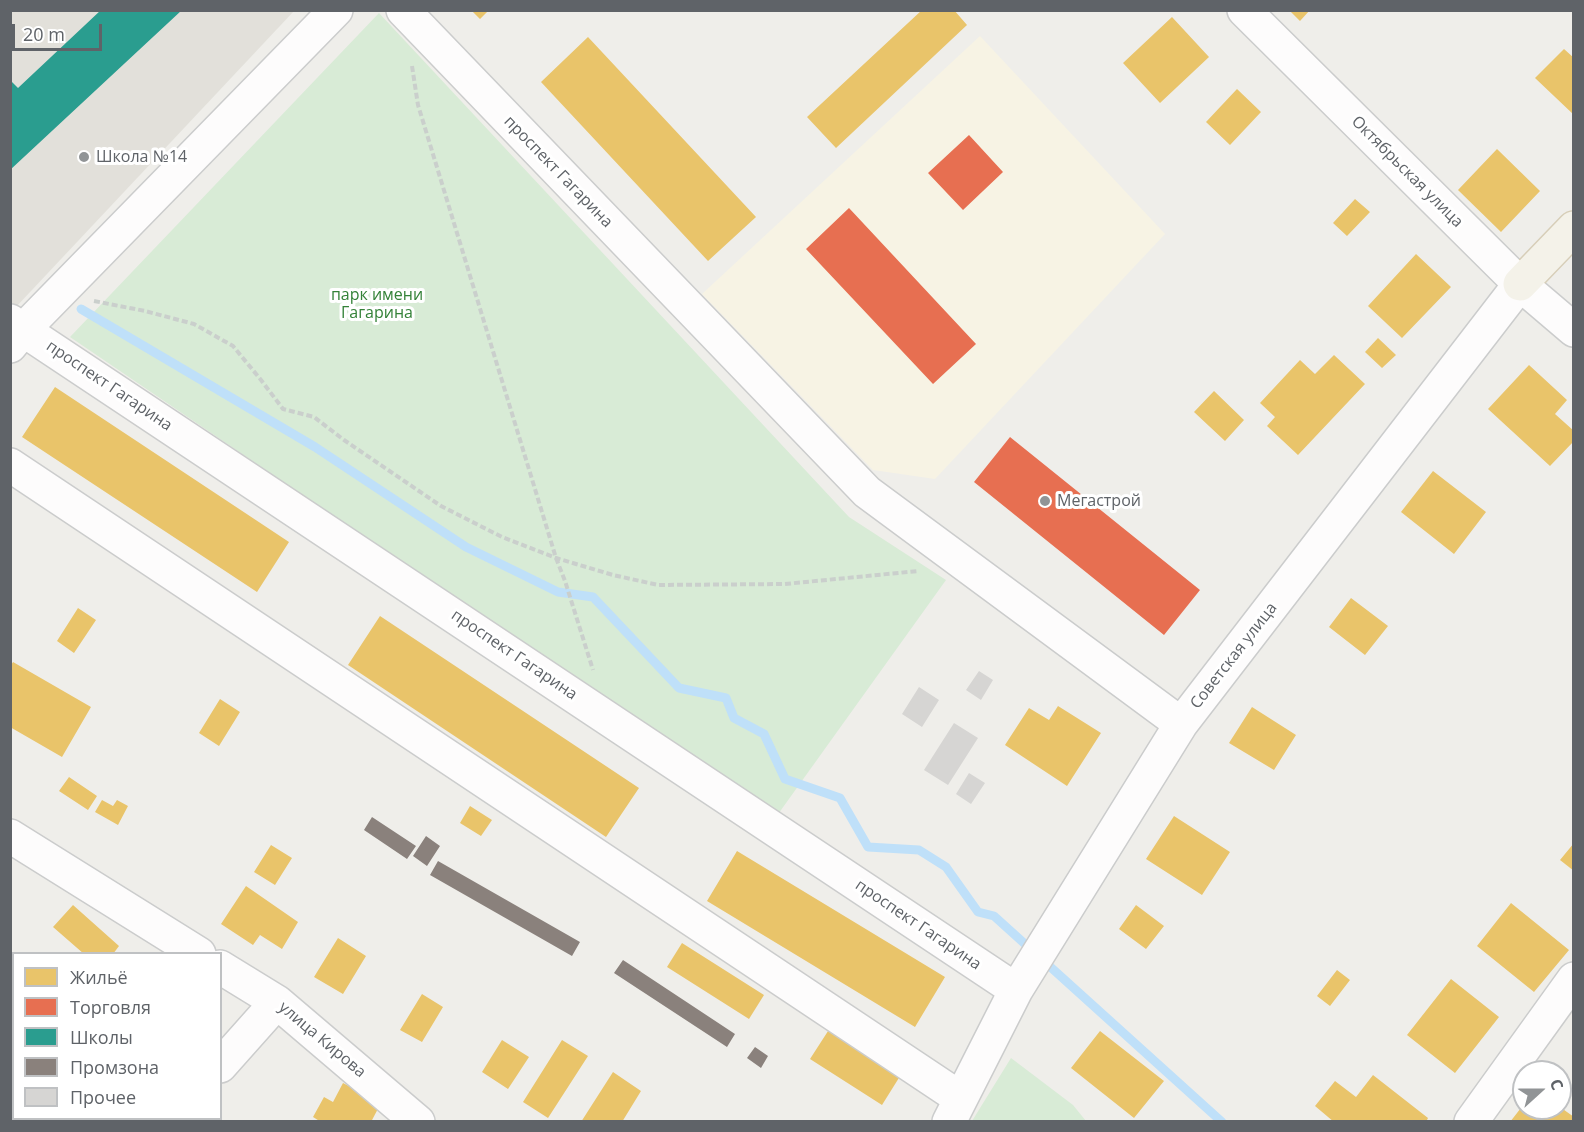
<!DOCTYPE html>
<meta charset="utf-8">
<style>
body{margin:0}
#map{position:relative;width:1584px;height:1132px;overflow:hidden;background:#efeeea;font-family:"Open Sans",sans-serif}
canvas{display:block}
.frame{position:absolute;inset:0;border:12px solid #5f6368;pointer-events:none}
.legend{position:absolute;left:12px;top:952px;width:210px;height:168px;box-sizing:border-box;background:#fff;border:2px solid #bfc1c3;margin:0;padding:8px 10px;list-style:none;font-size:18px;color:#5f6368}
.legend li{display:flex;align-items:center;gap:12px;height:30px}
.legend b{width:30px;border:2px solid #bfc1c3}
.north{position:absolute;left:1512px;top:1060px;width:60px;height:60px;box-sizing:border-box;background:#fff;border:2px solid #bfc1c3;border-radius:50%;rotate:69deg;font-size:16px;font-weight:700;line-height:24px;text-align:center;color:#5f6368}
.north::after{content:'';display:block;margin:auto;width:21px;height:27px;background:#919496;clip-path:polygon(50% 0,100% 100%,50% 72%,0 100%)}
.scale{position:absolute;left:12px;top:24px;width:90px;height:27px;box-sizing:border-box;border:3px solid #5f6368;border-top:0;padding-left:8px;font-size:18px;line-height:21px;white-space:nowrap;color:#5f6368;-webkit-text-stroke:4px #fff;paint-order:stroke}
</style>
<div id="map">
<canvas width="1584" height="1132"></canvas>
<div class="frame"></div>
<ul class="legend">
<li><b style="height:16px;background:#e9c46a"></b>Жильё</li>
<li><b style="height:16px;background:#e76f51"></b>Торговля</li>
<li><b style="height:16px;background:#2a9d8f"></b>Школы</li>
<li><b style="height:16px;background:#8a817c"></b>Промзона</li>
<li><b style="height:16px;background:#d6d5d3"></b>Прочее</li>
</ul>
<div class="north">С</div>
<div class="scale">20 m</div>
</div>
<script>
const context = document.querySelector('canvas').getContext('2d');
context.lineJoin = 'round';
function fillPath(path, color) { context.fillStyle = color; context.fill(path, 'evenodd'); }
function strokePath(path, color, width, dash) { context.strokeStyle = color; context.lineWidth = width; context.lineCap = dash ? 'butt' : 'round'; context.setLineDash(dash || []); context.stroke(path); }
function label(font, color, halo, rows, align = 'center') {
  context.font = font + ' "Open Sans",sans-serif'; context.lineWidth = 6; context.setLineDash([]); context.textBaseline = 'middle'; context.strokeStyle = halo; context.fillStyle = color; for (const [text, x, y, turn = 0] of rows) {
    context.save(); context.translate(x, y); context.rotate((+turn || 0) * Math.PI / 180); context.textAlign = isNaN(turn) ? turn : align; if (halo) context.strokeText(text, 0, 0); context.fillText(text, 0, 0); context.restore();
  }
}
fillPath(new Path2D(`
 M980,36L1165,234L935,479L873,470L702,294Z`), '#f7f3e4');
fillPath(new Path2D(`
 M10,11H294L16,307L10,303Z`), '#e2e0da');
fillPath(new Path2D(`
 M379,13L849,517L946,580L776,817L70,337Z
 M1011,1058L1073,1105L1086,1121H972Z`), '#d8ebd6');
fillPath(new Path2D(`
 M471,10H489L480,19Z
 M922,10H954L967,25L836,148L807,117Z
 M1289,10H1310L1300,21Z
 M1172,17L1209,57L1160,103L1123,63Z
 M588,37L756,217L708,261L541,82Z
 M1564,49L1574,58V115L1535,78Z
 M1237,89L1261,112L1230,145L1206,122Z
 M1497,149L1540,191L1501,232L1458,190Z
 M1355,199L1370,212L1347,236L1333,223Z
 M1416,254L1451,287L1402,338L1368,306Z
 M1378,338L1396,355L1382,368L1365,352Z
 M1334,355L1365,384L1298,455L1267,426L1275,417L1260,403L1300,360L1315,374Z
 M1529,365L1567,400L1555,414L1574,431V441L1550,466L1488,409Z
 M55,387L289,542L257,592L22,437Z
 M1214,391L1244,420L1225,441L1194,412Z
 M1433,471L1486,512L1454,554L1401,512Z
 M1351,598L1388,626L1365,655L1329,627Z
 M78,608L96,620L74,653L57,641Z
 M380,616L639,788L606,837L348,665Z
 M13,662L91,707L62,757L10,727V667Z
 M220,699L240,712L219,746L199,733Z
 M1058,706L1101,733L1067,786L1005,745L1029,708L1049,720Z
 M1252,707L1296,735L1274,770L1229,743Z
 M69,777L97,796L88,810L59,791Z
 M102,800L113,806L117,800L128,806L118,825L95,812Z
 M470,806L492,820L481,836L460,823Z
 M1174,816L1230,852L1202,895L1146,859Z
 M1574,843V871L1560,860Z
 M271,845L292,858L275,885L254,872Z
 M737,851L945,977L915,1027L707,901Z
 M246,886L298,922L282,949L260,935L253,945L221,924Z
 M1511,903L1569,950L1534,992L1477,946Z
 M73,905L119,946L113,954H84L53,927Z
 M1136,905L1164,926L1146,949L1119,929Z
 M338,938L366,956L343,994L314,977Z
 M682,943L764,995L749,1019L667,967Z
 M1337,970L1350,980L1330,1006L1317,996Z
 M1451,979L1499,1017L1455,1073L1407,1035Z
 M422,994L443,1007L422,1042L400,1030Z
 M830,1028L902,1073L882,1105L810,1059Z
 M1100,1031L1164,1081L1134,1118L1071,1068Z
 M502,1040L529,1057L508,1089L482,1072Z
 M562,1040L588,1056L548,1118L523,1102Z
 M613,1072L641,1091L622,1122H581Z
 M1373,1075L1428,1118L1426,1122H1334L1315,1106L1335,1081L1356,1097Z
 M343,1083L381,1103L371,1122H321L313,1117L324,1097L333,1102Z
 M1524,1104V1108H1560V1107L1574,1117V1122H1510Z
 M101,1118H136L134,1122H105Z`), '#e9c46a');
fillPath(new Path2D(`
 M969,135L1003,172L963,210L928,173Z
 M849,208L976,344L933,384L806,249Z
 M1010,437L1200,590L1164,635L974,482Z`), '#e76f51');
fillPath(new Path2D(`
 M101,10H182L10,170V80L18,88Z`), '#2a9d8f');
fillPath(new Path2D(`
 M372,817L416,846L407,859L364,830Z
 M426,836L440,846L427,866L413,856Z
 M438,861L580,942L572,956L430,875Z
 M623,960L735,1034L727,1047L614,973Z
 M755,1047L768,1056L761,1068L747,1058Z`), '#8a817c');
strokePath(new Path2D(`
 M81,309L315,447L466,547L558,592L593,597L679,688L726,698L734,718L764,734L785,779L840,798L868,847L919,850L946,867L978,912L994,916L1222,1122`), '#bfe0f9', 9);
fillPath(new Path2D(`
 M979,671L993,680L981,700L966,690Z
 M919,687L939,700L922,727L902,714Z
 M954,723L978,738L948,785L924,770Z
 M969,773L985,783L971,804L956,794Z`), '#d6d5d3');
const minor = new Path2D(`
 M403,10L867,492L1181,724
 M1244,10L1520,284L1574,330
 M10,321L1016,990
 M10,346L24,329L336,10
 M10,465L960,1098
 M10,836L199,954
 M220,967L277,1002L418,1122
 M220,1066L277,1002
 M172,1122L175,1118
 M949,1122L1016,990L1181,724L1520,284
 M1471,1122L1574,979`);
const major = new Path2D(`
 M1520,284L1574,228`);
strokePath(minor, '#cbcccc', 36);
strokePath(major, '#d7ceb8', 36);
strokePath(new Path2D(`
 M412,66L418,105L556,558L565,581L593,670
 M94,301L145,311L194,324L233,346L261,380L283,409L314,417L344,440L441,506L502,537L556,558L613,575L658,585L785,584L918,571`), '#cacfcc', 4, [6, 3]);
strokePath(minor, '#fdfcfc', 33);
strokePath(major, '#f4f2e9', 33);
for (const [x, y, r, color] of [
 [84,157,6,"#919496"],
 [1045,501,6,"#919496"]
]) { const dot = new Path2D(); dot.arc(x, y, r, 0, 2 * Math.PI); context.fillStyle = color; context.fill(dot); strokePath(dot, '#fff', 2); }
label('16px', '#5f6368', '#fff', [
 ["Школа №14",96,157],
 ["Мегастрой",1057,501]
], 'left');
label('16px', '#5f6368', '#fff', [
 ["проспект Гагарина",558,172,46],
 ["Октябрьская улица",1407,172,45],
 ["проспект Гагарина",109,386,34],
 ["проспект Гагарина",514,655,34],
 ["Советская улица",1234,656,-52],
 ["проспект Гагарина",918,925,34],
 ["улица Кирова",322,1040,40]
]);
label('16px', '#348238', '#fff', [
 ["парк имени",377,295],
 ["Гагарина",377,313]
]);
</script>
